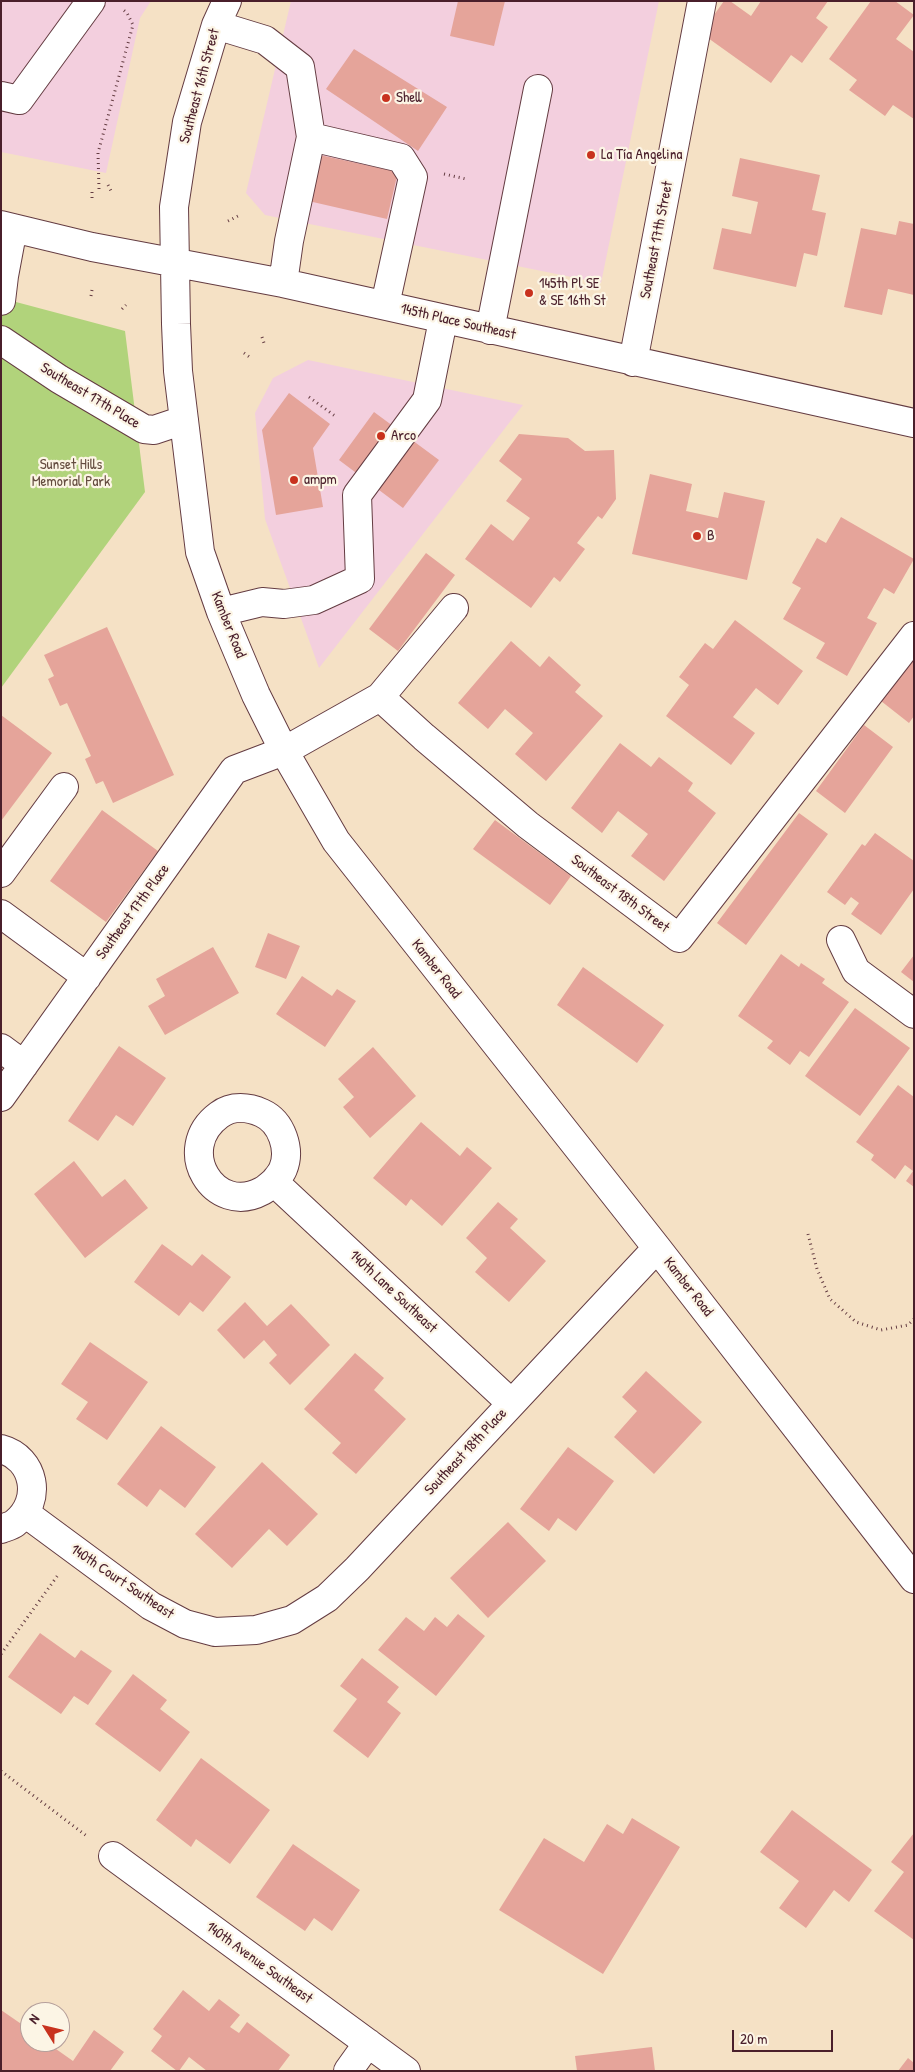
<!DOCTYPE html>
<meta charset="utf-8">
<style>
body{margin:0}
#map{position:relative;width:915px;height:2072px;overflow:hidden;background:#f5e1c5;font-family:"Patrick Hand",sans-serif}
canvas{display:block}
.frame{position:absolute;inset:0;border:2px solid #4a1f2b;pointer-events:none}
.north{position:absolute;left:20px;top:2002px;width:50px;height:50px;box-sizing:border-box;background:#fcf5e5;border:1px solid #b59f9b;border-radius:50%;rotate:306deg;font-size:14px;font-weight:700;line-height:20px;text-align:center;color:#4a1f2b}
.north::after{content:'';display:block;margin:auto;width:18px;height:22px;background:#c8321e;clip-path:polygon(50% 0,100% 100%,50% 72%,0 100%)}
.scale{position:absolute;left:732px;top:2030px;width:101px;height:22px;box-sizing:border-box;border:2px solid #4a1f2b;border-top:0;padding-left:6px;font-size:15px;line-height:18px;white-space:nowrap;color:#4a1f2b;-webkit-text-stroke:4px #fcf5e5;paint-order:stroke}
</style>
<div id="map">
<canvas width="915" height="2072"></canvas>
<div class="frame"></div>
<div class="north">N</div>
<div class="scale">20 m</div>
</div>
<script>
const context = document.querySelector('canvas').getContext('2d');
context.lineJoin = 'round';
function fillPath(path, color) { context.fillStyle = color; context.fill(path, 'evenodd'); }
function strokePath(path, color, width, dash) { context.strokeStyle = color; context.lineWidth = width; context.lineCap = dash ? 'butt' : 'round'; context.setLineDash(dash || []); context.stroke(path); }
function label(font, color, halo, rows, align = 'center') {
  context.font = font + ' "Patrick Hand",sans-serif'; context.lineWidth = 4.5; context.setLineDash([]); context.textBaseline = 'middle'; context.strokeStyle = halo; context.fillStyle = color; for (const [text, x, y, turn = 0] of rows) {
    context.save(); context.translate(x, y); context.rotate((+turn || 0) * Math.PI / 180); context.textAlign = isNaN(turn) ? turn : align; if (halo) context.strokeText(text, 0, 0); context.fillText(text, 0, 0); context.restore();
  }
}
fillPath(new Path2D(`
 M1,1H151L140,18L106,173L1,152Z
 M291,1H659L601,283L265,215L246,193Z
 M308,360L523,405L319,668L265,519L255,413L273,378Z`), '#f3cfde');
fillPath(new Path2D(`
 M1,298L125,331L145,492L1,688Z`), '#b1d37b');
fillPath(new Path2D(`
 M458,1H505L494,46L450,36Z
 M724,1H730L751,16L761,1H828L816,18L828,27L802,63L791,55L771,83L701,33Z
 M871,1H895L914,15L896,39L914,52V119L893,105L885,116L849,90L857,80L829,59Z
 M354,49L447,107L418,151L326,89Z
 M315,154L398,172L387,219L304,200Z
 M740,158L820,175L812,210L826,213L817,256L804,253L796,287L713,269L722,228L751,234L758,202L732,196Z
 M899,221L914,224V295L888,289L882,315L844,307L861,228L896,235Z
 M289,393L330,424L313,448L323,507L276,515L262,430Z
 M374,412L439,460L403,508L339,460Z
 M519,434L568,438L585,451L614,450L616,499L602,519L598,516L577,543L585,549L560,582L554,577L531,608L465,559L491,524L513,541L530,518L506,501L522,479L499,461Z
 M650,474L692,484L686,511L718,518L724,492L765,501L747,580L632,554Z
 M841,517L914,559L894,594L884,588L867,618L877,623L847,676L816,658L825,643L783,619L801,588L792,583L817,538L826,543Z
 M426,553L455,575L398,651L369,629Z
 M735,620L803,671L778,705L756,688L733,717L755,733L731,765L666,716L689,685L679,677L705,643L713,649Z
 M107,627L174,775L113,803L103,781L96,784L85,759L91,756L67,703L60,706L48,679L54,676L44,655Z
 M511,641L540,667L549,656L581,685L575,692L603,716L546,781L515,754L533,733L505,709L488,729L458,703Z
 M914,657V716L909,723L881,701Z
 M1,715L52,753L1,821Z
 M864,725L893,747L845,813L816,791Z
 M620,743L651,767L659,757L693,783L688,791L716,813L664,881L631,856L648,834L618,811L602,833L571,808Z
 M102,810L158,851L106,922L50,881Z
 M799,813L828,834L746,945L717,923Z
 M495,820L571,876L550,905L473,849Z
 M875,833L914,861V889L881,935L851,914L859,903L851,897L845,905L827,892L862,844L865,846Z
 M268,933L300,946L286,979L255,967Z
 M213,947L239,993L165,1035L148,1006L165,996L156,979Z
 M781,954L799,967L801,963L825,979L822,983L849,1002L809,1057L800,1051L790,1065L767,1048L773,1041L738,1016Z
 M914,955V982L901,972Z
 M583,967L664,1025L637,1063L557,1005Z
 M302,976L332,996L337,989L356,1001L325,1047L276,1014Z
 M855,1008L910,1048L860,1116L805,1076Z
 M119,1046L166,1078L133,1126L116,1115L98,1141L68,1121Z
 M373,1047L416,1096L370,1138L343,1107L354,1097L338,1079Z
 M898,1085L914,1097V1187L906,1181L913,1171L905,1165L895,1179L871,1160L874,1155L856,1142Z
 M421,1122L460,1156L467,1147L492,1168L442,1226L411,1199L406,1206L373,1178Z
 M74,1161L102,1197L125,1179L148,1208L85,1258L34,1194Z
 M498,1202L518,1219L510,1228L546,1261L509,1302L475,1272L487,1258L466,1238Z
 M162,1244L192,1266L202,1254L231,1277L203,1312L190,1302L179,1316L134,1282Z
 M245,1302L267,1326L291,1304L330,1345L290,1385L269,1363L277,1355L264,1340L244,1359L217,1330Z
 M90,1342L148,1382L107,1440L76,1419L88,1402L61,1384Z
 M355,1353L384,1378L374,1390L406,1419L356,1474L332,1453L341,1443L304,1409Z
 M646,1371L702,1422L654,1474L614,1437L637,1411L622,1397Z
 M161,1426L216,1467L185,1508L160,1489L147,1507L117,1484Z
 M568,1447L614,1481L576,1531L558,1518L549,1531L520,1509Z
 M262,1462L318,1514L287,1546L269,1529L232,1568L195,1534Z
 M508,1522L546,1561L488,1618L450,1578Z
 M458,1614L485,1636L436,1696L378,1650L406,1617L424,1631L435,1617L447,1627Z
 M40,1633L75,1658L81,1650L112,1671L88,1705L74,1696L61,1714L8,1677Z
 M362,1658L399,1687L387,1702L401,1713L368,1758L333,1731L357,1699L340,1686Z
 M133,1674L167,1700L160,1709L190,1732L160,1772L95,1724Z
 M201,1758L270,1810L230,1864L196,1839L191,1847L156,1820Z
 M792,1810L872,1870L849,1902L834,1890L806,1928L779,1908L799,1881L760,1852Z
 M632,1818L680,1847L603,1974L499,1910L544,1838L584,1862L607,1824L623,1834Z
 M914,1833V1940L874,1911L904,1872L891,1862Z
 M293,1844L360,1890L332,1931L314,1918L305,1931L256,1897Z
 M183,1990L209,2011L219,1999L240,2015L230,2027L239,2033L247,2022L290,2055L278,2071H207L189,2057L179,2071H177L151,2051L162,2036L153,2029Z
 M1,2010L30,2030V2042H46L73,2061L94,2030L124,2052L110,2071H1Z
 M652,2047L655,2071H577L575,2056Z
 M908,2058L914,2063V2071H898Z`), '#e5a49a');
const minor = new Path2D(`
 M227,1L216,25L187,122L174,207L176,324L178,371L200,552L221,612L256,695L284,751L336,841L657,1248L914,1579
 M216,25L265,40L300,67L311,137L289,241L283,283
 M1,96L19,100L91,1
 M311,137L401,158L413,177L385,305
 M1,225L92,247L283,283L914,423
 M1,301L4,276L13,228
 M490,330L538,89
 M1,340L59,379L144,429L154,430L184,420
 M633,362L702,1
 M454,608L380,697L424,737L528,825L679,938L914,636
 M221,612L262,602L284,604L314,600L360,579L357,495L427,400L443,320
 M1,873L64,787
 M1,914L87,977
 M841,940L856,971L914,1014
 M1,1048L24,1065
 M1,1097L234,770L284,751L380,697
 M274,1182C270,1185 266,1189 262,1191C214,1217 173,1149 219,1115C232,1105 249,1107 262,1113C282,1122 291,1150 283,1169C281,1174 277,1178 274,1182L511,1403
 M1,1449C35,1458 43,1501 15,1523C11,1526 6,1527 1,1529
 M25,1513L151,1606L185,1624L215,1632L256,1630L292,1620L327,1598L357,1569L657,1248
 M113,1856L406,2071
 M348,2071L368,2043`);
strokePath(minor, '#643c42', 30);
strokePath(new Path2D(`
 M444,174L466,179
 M108,185L112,193
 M99,189L98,153L133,25L127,13L121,8
 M92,192V199
 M228,221L238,216
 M91,296L92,290
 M122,309L126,305
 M262,337L265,346
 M244,353L251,358
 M309,397L335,416
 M808,1234L817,1269L830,1299L856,1322L881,1330L908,1325L914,1319
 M1,1654L58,1575
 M1,1771L88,1837`), '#643c42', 3, [1, 4]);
strokePath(minor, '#fff', 28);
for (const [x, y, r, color] of [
 [386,98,5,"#c8321e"],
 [591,155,5,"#c8321e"],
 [529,293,5,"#c8321e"],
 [381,436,5,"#c8321e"],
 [294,480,5,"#c8321e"],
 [697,536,5,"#c8321e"]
]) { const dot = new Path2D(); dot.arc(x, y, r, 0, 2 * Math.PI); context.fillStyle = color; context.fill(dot); strokePath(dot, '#fcf5e5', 2); }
label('15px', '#4a1f2b', '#fcf5e5', [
 ["Southeast 16th Street",200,86,-75],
 ["Southeast 17th Street",657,240,-79],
 ["145th Place Southeast",458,322,13],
 ["Southeast 17th Place",90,396,31],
 ["Kamber Road",228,625,68],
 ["Southeast 18th Street",620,894,37],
 ["Southeast 17th Place",133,912,-54],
 ["Kamber Road",436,969,52],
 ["Kamber Road",688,1287,52],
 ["140th Lane Southeast",393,1292,43],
 ["Southeast 18th Place",466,1452,-47],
 ["140th Court Southeast",122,1582,34],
 ["140th Avenue Southeast",259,1963,36]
]);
label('15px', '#4a1f2b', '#fcf5e5', [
 ["Shell",396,98],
 ["La Tía Angelina",601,155],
 ["145th Pl SE",539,284],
 ["& SE 16th St",539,301],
 ["Arco",391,436],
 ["ampm",304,480],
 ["B",707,536]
], 'left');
label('15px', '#644c3f', '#fcf5e5', [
 ["Sunset Hills",71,465],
 ["Memorial Park",71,482]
]);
</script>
